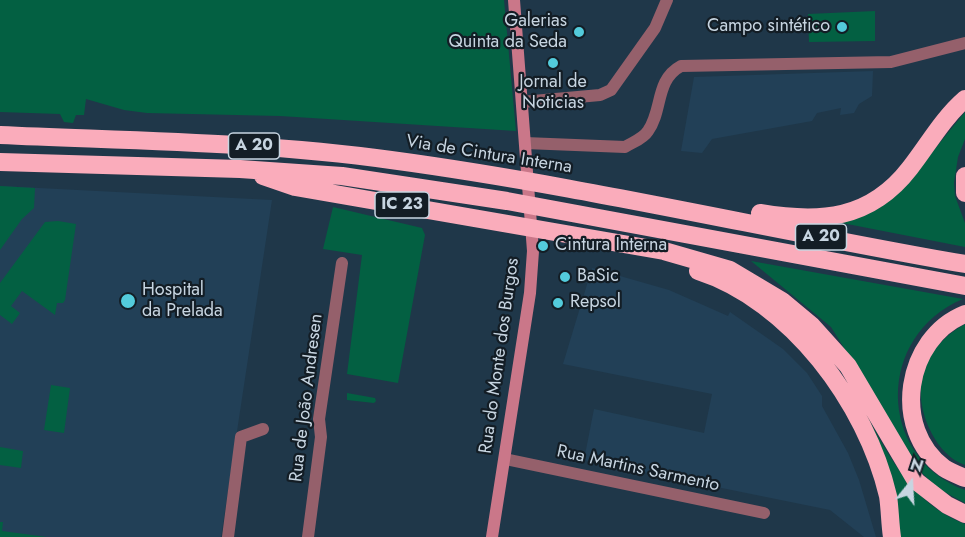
<!DOCTYPE html>
<meta charset="utf-8">
<style>
body{margin:0}
#map{position:relative;width:965px;height:537px;overflow:hidden;background:#1f3749;font-family:Jost,sans-serif}
canvas{display:block}
.north{position:absolute;left:881px;top:453px;width:60px;height:60px;-webkit-text-stroke:4px #131d25;paint-order:stroke;rotate:18deg;font-size:16px;font-weight:700;line-height:24px;text-align:center;color:#c7d5e1}
.north::after{content:'';display:block;margin:auto;width:21px;height:27px;background:#c7d5e1;clip-path:polygon(50% 0,100% 100%,50% 72%,0 100%)}
</style>
<div id="map">
<canvas width="965" height="537"></canvas>
<div class="north">N</div>
</div>
<script>
const context = document.querySelector('canvas').getContext('2d');
context.lineJoin = 'round';
function fillPath(path, color) { context.fillStyle = color; context.fill(path, 'evenodd'); }
function strokePath(path, color, width, dash) { context.strokeStyle = color; context.lineWidth = width; context.lineCap = dash ? 'butt' : 'round'; context.setLineDash(dash || []); context.stroke(path); }
function label(font, color, halo, rows, align = 'center') {
  context.font = font + ' Jost,sans-serif'; context.lineWidth = 4.5; context.setLineDash([]); context.textBaseline = 'middle'; context.strokeStyle = halo; context.fillStyle = color; for (const [text, x, y, turn = 0] of rows) {
    context.save(); context.translate(x, y); context.rotate((+turn || 0) * Math.PI / 180); context.textAlign = isNaN(turn) ? turn : align; if (halo) context.strokeText(text, 0, 0); context.fillText(text, 0, 0); context.restore();
  }
}
fillPath(new Path2D(`
 M873,71L872,96L859,104L854,113L840,115L841,108L817,113L812,121L712,139L702,153L681,151L694,77Z
 M0,186L272,200L221,537H0Z
 M592,268L669,290L728,316L730,312L783,349L807,373L822,396V406L848,453L859,480L876,537H864L830,510L584,460L594,409L704,433L712,394L563,364Z`), '#224057');
fillPath(new Path2D(`
 M0,0H504L516,131L280,116L147,113L124,110L86,99L84,115H76L73,123L64,122L60,114L0,112Z
 M875,11V41L809,42L808,14Z
 M965,112V139L958,157L954,183L955,196L965,223V247L837,222L929,156Z
 M0,186L35,188L34,208L22,219L0,250Z
 M333,207L422,228L425,235L398,383L347,374L362,255L323,249Z
 M58,221L76,224L65,300L63,303H57L55,315L22,291L11,306L20,313L12,324L0,315V283L45,222Z
 M751,261L963,299C876,335 876,457 965,490V503L939,489L922,473L831,327Z
 M965,324V465C950,460 939,447 932,434C909,390 922,348 965,324Z
 M51,385L70,388L64,433L44,430Z
 M853,391C883,442 905,501 965,524V537H898Z
 M347,393L375,398L376,401L374,403L347,400Z
 M0,447L23,451L21,468L0,465Z
 M0,522H3L2,531L47,537H0Z`), '#036042');
strokePath(new Path2D(`
 M522,102L600,95L611,90L655,28L667,0
 M525,143L625,147C633,142 643,139 648,131C663,110 655,80 681,66L891,62L965,43
 M505,459L764,513
 M228,537L241,437L263,429
 M308,537L321,437L319,419L342,263`), '#95606b', 12);
strokePath(new Path2D(`
 M492,537L530,293L533,251L514,0`), '#ca7789', 12);
strokePath(new Path2D(`
 M0,135C130,141 262,142 391,160C584,186 774,231 965,264
 M0,162L240,169L342,176L507,201L965,286
 M263,176L295,187L664,251L730,270L782,301L812,326L848,366L916,481L947,505L965,514
 M965,176V193
 M760,213C820,223 870,220 910,168C928,145 943,118 965,99
 M698,271C791,301 866,403 888,496C890,509 890,524 892,537
 M965,314C905,338 891,429 944,468C950,472 958,475 965,478`), '#faacbb', 18);
for (const [x, y, r, color] of [
 [842,27,6,"#53cbdb"],
 [579,32,6,"#53cbdb"],
 [553,63,6,"#53cbdb"],
 [543,246,6,"#53cbdb"],
 [565,277,6,"#53cbdb"],
 [128,301,8,"#53cbdb"],
 [558,303,6,"#53cbdb"]
]) { const dot = new Path2D(); dot.arc(x, y, r, 0, 2 * Math.PI); context.fillStyle = color; context.fill(dot); strokePath(dot, '#131d25', 2); }
for (const [x, y, w] of [
 [254,146,51],
 [402,205,54],
 [821,237,51]
]) { const box = new Path2D(); box.roundRect(x - w / 2, y - 13, w, 26, 4.5); context.fillStyle = '#131d25'; context.fill(box); strokePath(box, '#c7d5e1', 1.5); }
label('bold 16px', '#c7d5e1', null, [
 ["A 20",254,146],
 ["IC 23",402,205],
 ["A 20",821,237]
]);
label('18px', '#c7d5e1', '#131d25', [
 ["Galerias",567,22,"right"],
 ["Quinta da Seda",567,43,"right"],
 ["Campo sintético",830,27,"right"],
 ["Jornal de",553,83,"center"],
 ["Noticias",553,104,"center"],
 ["Cintura Interna",555,246],
 ["BaSic",577,277],
 ["Hospital",142,291],
 ["da Prelada",142,312],
 ["Repsol",570,303]
], 'left');
label('18px', '#c7d5e1', '#131d25', [
 ["Via de Cintura Interna",489,155,9],
 ["Rua do Monte dos Burgos",500,356,-82],
 ["Rua de João Andresen",307,398,-83],
 ["Rua Martins Sarmento",638,469,12]
]);
</script>
